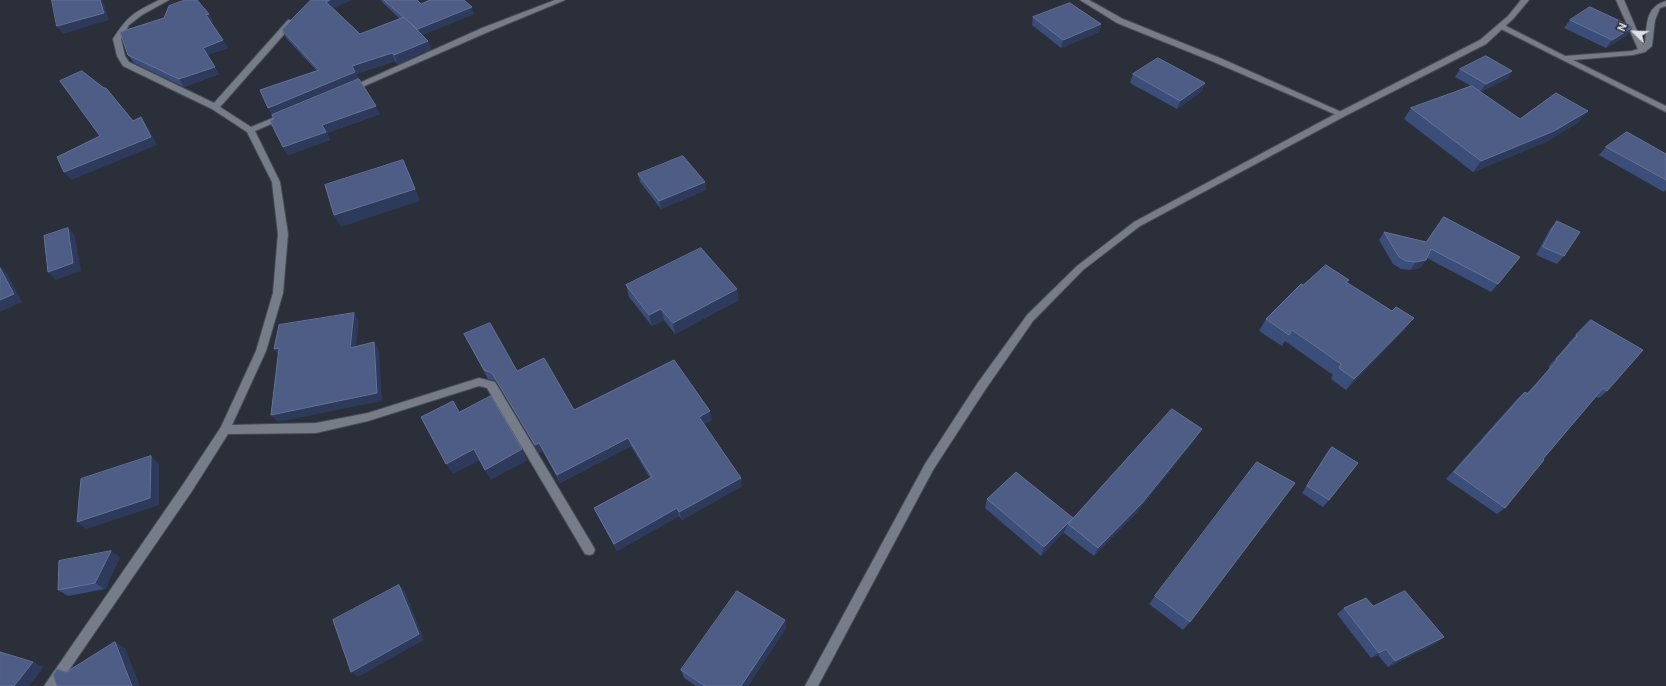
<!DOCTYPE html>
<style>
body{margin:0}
#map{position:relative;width:1666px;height:686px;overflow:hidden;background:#2b2f3a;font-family:Roboto,sans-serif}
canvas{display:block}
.north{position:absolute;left:1614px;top:12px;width:40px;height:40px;-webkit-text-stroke:3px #2b2f3a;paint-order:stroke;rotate:293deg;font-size:11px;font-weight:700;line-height:16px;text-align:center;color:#dee1e8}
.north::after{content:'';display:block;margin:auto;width:14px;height:18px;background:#dee1e8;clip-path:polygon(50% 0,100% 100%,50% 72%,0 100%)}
</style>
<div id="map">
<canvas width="1666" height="686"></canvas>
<div class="north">N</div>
</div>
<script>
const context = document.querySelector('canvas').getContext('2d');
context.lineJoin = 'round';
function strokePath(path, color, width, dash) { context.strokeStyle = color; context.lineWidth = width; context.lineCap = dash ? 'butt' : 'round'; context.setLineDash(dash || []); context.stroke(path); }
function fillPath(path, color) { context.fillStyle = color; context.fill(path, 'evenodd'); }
const minor = new Path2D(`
 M159,0H169L142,15L129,25L121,39L125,56L129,62L214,103L288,20H291L295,22L220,107L251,127L280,115L283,114L287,117L255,131L280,182L288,234L283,293L266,351L232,425L316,423L368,413L479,378L495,382L593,546L595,550L593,554L589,555L585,554L487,388L479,386L368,421L316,433L228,434L192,491L58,686H44L184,483L221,427L256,351L273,293L278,234L272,182L247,132L212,109L123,66L117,56L113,39C128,15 135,12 159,0Z
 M555,0H565L488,32L353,91H347L346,89L482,28Z
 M1080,0H1089L1123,19L1220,58L1346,114L1345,116H1339L1214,62L1117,23Z
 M1616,0H1624L1643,45L1645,43C1647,25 1645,7 1666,1V6L1660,8L1655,20L1652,46L1645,52L1633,55L1573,60L1666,106V112L1497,27L1498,25H1504L1565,56L1632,51L1638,49Z`);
const tertiary = new Path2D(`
 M1521,0H1529L1513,19L1486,44L1345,116L1140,226L1083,270L1033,321L985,390L933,470L818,686H805L925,464L977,384L1027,315L1077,266L1134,222L1339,112L1480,40L1508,16Z`);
strokePath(minor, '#484c55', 2);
strokePath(tertiary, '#484c55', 2);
fillPath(minor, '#767c88');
fillPath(tertiary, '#767c88');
fillPath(new Path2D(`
 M381,0H417L421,4L474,14L422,35L428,41L431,49L398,64L395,61L356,74L380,114L327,133L330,140L288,155L283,147L273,115L268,108L317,71L287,39L282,30L333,8L360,34L400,19L383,3Z
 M209,14L213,22L211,23L228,48L207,55L219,74L184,87L134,63L128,55Z
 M1033,17L1101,24L1099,32L1061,48L1032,25Z
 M1570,20L1633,27L1627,35L1606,48L1564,28Z
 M1460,69L1512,71L1507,79L1480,92L1520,119L1579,122L1546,142L1473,172L1404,119L1411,108L1471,86L1455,77Z
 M1133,74L1205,83L1202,91L1177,109L1130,83Z
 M1606,147L1666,154V190L1664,192L1599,155Z
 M638,174L705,182L706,190L661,209L640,182Z
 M1557,221L1564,256L1557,264L1536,255L1550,229Z
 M1384,232L1426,242L1498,284L1491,292L1427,258L1426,260L1420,268L1410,270L1401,269L1393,264L1379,240Z
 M1347,283L1405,329L1346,390L1331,379L1333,375L1285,341L1282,346L1259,331L1266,319L1303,285Z
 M626,285L739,300L675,334L664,320L652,326L629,297Z
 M1591,320L1607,391L1599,398L1596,397L1543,459L1505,508L1497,514L1446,479L1517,399L1525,392L1527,393L1550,368L1548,367L1569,343H1568Z
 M464,334L574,410L712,420L704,424L742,486L682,520L679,516L617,551L598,516L594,508L650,478L631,446L560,483L543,451L539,453L496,381L488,379Z
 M1196,438L1137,512L1094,556L1064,533V532L1041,556L985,508L987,499L1073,518Z
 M1332,447L1329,500L1323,507L1302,493L1326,454Z
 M120,557L105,589L68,596L58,590Z
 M1155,596L1190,622L1183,630L1149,604Z
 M1373,606L1444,637L1436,643L1388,667L1378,655L1371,658L1337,614L1344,608Z
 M785,620L786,628L748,686H696L684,678L681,670Z`), '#3b4d79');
fillPath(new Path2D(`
 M100,0H102L103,1L109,20L63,34L57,26Z
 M330,0H352L330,10L326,2Z
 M472,7L474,14L420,36L418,29Z
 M209,14L213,22L210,23L206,15Z
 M1101,24L1099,32L1061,48L1063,40Z
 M1633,27L1627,35L1606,48L1612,40Z
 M223,40L228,48L207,55L203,48Z
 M428,41L431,49L398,64L394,55Z
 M392,53L395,61L356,74L359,80L273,116L268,108L352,66Z
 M215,67L219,74L184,87L179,79Z
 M1512,71L1507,79L1480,92L1486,84Z
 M1205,83L1202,91L1177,109L1180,101Z
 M376,106L380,114L327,133L330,140L288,155L283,147L322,125Z
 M1588,111L1579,122L1546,142L1473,172L1481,161Z
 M141,117L147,126L157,145L71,180L64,172Z
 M403,160L409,172L420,201L341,227L334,215Z
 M705,182L706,190L661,209L659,201Z
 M68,228L75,236L81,271L56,280L48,272Z
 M1426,260L1420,268L1410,270L1416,262Z
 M0,266L7,273L22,302L0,312Z
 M737,289L739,300L675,334L673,323Z
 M661,309L664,320L652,326L649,315Z
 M354,313L359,321L355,356L350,348Z
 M1414,318L1405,329L1346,390L1354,379Z
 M374,342L379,350L382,401L278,422L271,415Z
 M279,348L280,357L274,349Z
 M710,411L712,420L701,425L699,417Z
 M1202,429L1196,438L1137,512L1094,556L1098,548Z
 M628,438L631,446L560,483L557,475Z
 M539,443L543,451L539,453L535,445Z
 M474,449L480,460L453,474L446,464Z
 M522,449L528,460L491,480L485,470Z
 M151,456L159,464V505L86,529L77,522Z
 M741,478L742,486L682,520L679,512Z
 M677,508L679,516L617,551L614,544Z
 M1073,518L1068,524L1064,532L1041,556L1044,547Z
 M111,551L120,557L105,589L95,583Z
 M399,585L405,591L424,640L358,677L351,672Z
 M785,620L786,628L748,686H741Z
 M1444,637L1436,643L1388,667L1395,661Z
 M115,642L125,648L140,686H132Z
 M1386,649L1378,655L1371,658L1379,653Z
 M33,662L44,667L29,686H14Z`), '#2d3a5b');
const building = new Path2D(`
 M52,0H100L104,13L57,26Z
 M185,0H197L209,14L206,15L223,40L203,48L215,67L179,79L128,55L120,32L164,18L169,6Z
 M311,0H330L326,2L360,34L404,17L428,41L394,55L392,53L352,66L355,72L268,108L260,90L319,70L282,30Z
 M384,0H417L421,4L430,0H464L472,7L418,29Z
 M1070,3L1101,24L1063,40L1033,17Z
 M1590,7L1633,27L1612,40L1570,20Z
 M1486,56L1512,71L1486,84L1460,69Z
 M1158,58L1205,83L1180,101L1133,74Z
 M82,71L104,88H106L133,121L141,117L151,137L64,172L57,157L100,136L60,81Z
 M359,79L376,106L322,125L326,132L283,147L270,121L274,119L272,115Z
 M1472,86L1520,119L1556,93L1588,111L1554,131L1481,161L1411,108Z
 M1627,132L1666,154V180L1606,147Z
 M683,156L705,182L659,201L638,174Z
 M403,160L415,189L334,215L325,185Z
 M1444,217L1520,257L1498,284L1431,249L1426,260L1416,262L1406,261L1399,257L1384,232L1426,242Z
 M1557,221L1580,232L1564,256L1543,247Z
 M68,228L73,263L48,272L44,236Z
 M701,248L737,289L673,323L661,309L649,315L626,285Z
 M1326,265L1349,280L1346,282L1392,311L1396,307L1414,318L1354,379L1339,368L1341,364L1292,330L1289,335L1266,319L1301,284L1303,285Z
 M0,268L14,294L0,300Z
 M354,313L350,348L374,342L377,393L271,415L279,348L274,349L279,325Z
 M1591,320L1643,350L1607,391L1603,388L1543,459L1544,460L1505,508L1454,472L1525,392L1528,394L1557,360L1556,359L1577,336L1576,335Z
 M490,323L517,371L544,358L574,410L674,360L710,411L699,417L741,478L679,512L677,508L614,544L594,508L652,477L628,438L557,475L539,443L535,445L492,373L484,370L464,334Z
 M491,396L522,449L485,470L474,449L446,464L421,417L453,401L459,412Z
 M1172,409L1202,429L1142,503L1098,548L1068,524L1073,518L1044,547L987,499L1016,472L1073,518Z
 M1332,447L1358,463L1329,500L1307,486Z
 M151,456L150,498L77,522L81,479Z
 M1257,462L1295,483L1190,622L1155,596Z
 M111,551L95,583L58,590L59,561Z
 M399,585L419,634L351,672L333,620Z
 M737,591L785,620L741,686H705L681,670Z
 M1405,591L1444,637L1395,661L1386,649L1379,653L1344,608L1366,598L1373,606Z
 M115,642L132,686H57L53,675L57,669L66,672Z
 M0,652L33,662L14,686H0Z`);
fillPath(building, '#4d5d85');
strokePath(building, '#647295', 1);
</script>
